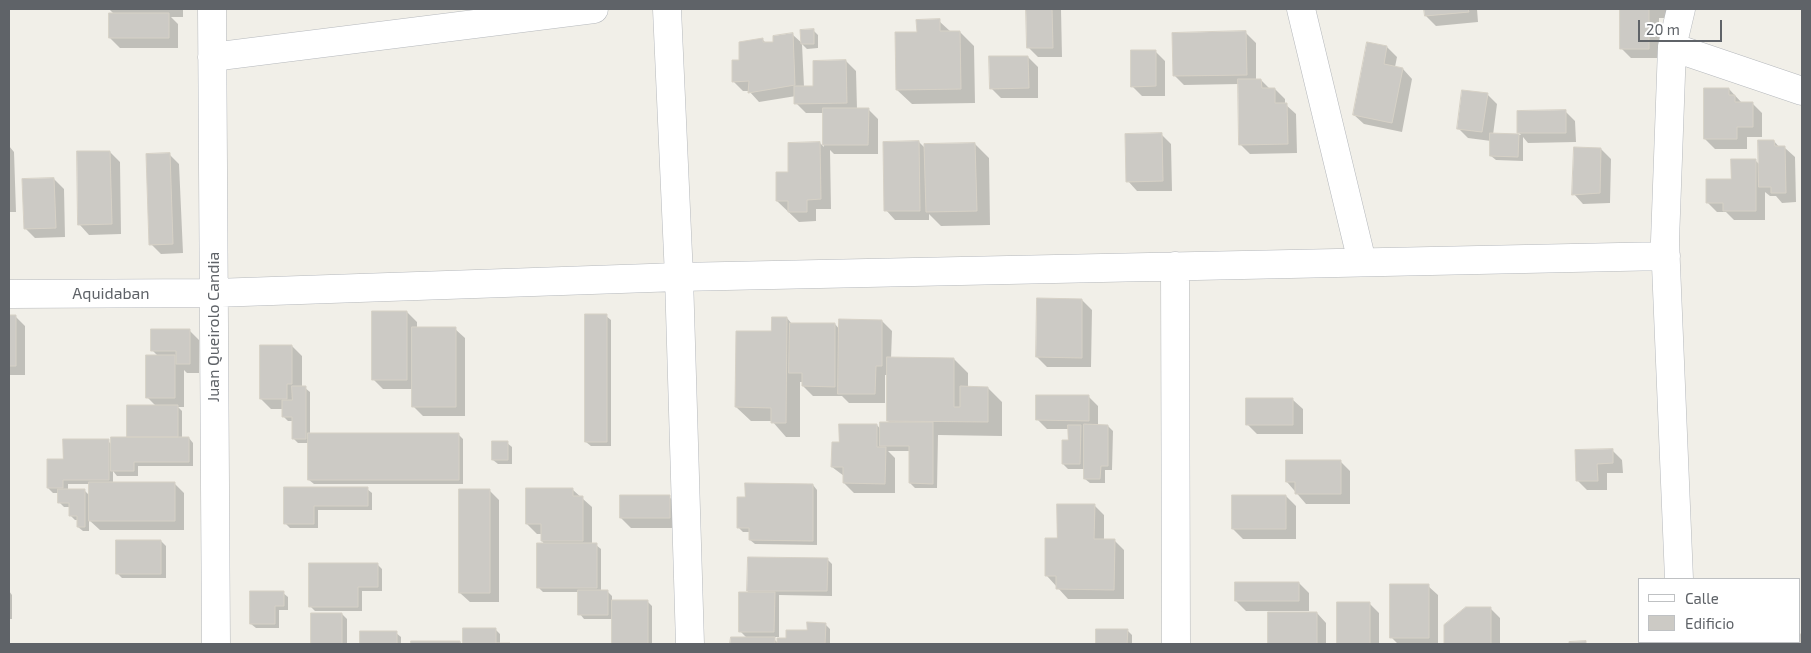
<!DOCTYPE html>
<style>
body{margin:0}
#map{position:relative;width:1811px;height:653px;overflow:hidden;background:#f1efe8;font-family:"Exo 2",sans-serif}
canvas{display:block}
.frame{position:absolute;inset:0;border:10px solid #5f6368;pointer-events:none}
.legend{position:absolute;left:1638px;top:578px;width:162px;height:65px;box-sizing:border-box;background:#fff;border:1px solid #bfc1c3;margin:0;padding:6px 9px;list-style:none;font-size:15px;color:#5f6368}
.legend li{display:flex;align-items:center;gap:10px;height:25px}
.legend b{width:25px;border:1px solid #bfc1c3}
.scale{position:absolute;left:1638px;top:20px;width:84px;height:22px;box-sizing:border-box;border:2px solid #5f6368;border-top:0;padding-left:6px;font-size:15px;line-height:18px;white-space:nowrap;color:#5f6368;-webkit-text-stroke:4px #fff;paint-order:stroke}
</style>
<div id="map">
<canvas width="1811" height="653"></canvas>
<div class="frame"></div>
<ul class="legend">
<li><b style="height:6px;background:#fff"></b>Calle</li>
<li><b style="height:14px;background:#cccac5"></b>Edificio</li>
</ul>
<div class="scale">20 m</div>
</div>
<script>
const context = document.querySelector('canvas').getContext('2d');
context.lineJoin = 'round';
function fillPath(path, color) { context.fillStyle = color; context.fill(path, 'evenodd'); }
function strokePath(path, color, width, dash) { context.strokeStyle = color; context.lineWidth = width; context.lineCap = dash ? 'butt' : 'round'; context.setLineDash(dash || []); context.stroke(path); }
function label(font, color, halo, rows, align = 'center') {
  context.font = font + ' "Exo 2",sans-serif'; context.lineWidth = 4; context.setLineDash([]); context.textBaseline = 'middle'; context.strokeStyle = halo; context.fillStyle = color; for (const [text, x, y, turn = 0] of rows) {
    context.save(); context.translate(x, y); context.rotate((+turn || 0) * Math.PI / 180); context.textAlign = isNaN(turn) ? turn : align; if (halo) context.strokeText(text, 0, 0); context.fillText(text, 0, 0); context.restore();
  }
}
fillPath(new Path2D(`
 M109,9H183V17H171L178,24V48H120L110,38L114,14Z
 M1028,9H1061L1062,57H1038L1028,47Z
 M1425,9H1477L1478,22L1436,26L1426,16Z
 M1621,9H1677V18H1659V58H1631L1621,48Z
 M939,21L951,32H960L974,46L975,103L912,104L897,90L918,33Z
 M813,30L818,35V48L807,49L802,44L804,87H814L846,61L856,71L857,109H868L878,119V154H834L830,150L831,209H816V221L799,222L777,201L789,173L820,143L824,147V113H806L796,103V96L759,102L749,91H743L733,81L740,61L762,39L766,43H774L793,35L803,44L802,31Z
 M1246,33L1256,43V80H1261L1270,89H1275L1285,99V104L1296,114L1297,153L1250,154L1240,144L1239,84L1184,85L1174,75Z
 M1387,47L1397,57L1395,67L1403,69L1412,79L1402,132L1364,124L1354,115Z
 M1155,51L1165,61V96H1142L1132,86Z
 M1028,57L1038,67V98H1001L991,88Z
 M1729,89L1742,103H1752L1762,113V137H1747V149H1715L1705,139Z
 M1487,94L1497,104L1493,135H1521L1519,133L1565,111L1575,121L1576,142L1528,143L1523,137V161L1496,160L1491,156V141L1468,138L1458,128Z
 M1161,134L1171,144L1172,191H1137L1128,181Z
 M1774,141L1780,148H1785L1795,157L1796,202L1782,203L1776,196H1770L1765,192V220H1734L1726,212H1717L1707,202L1755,160L1759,164Z
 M919,142L926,149L975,144L989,158L990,225L941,226L929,214V220H895L886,210Z
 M9,146L14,152L16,212H9Z
 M1601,149L1611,159L1610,203L1583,204L1574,194Z
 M110,152L120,162L121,234L89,235L80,225Z
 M169,154L179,164L183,253L161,254L151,244Z
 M54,179L64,189L65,237L35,238L25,228Z
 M1082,300L1092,310L1091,367H1047L1037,357Z
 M407,312L417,322V329H455L465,338V416H423L414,407V389H383L373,379Z
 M9,316H15L25,326V375H9Z
 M606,316L611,320V446H591L586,442Z
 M787,318L792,324H835L840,330L882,321L892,331L891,359H954L968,373V388H988L1002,402V436L938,435L937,488H915L910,483L911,451H888L895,458V493H854L844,483V476L832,467L840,443L877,425L882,431L890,423L888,421V375H885V403H849L842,396H813L803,386V382H800V437H786L772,421H751L736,407L773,333Z
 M189,330L199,340V373H187L184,370V407H178L182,411V438H189L193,443V466H138V476H117L113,471V483H174L184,493V530H100L89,520V531H83L78,527V520H75L70,515V507H64L60,503V493H53L48,488L64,460L108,441L112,445L128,438L156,406L147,397L159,357L152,350ZM68,484H90V496L85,491H68Z
 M292,346L302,356V388H305L310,392V434H458L463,439V484H314L309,480V443H298L293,438V421H288L283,416V409H271L261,399Z
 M1088,396L1098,406V426H1108L1113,431L1112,470H1105V483H1090L1085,479V469H1068L1063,464L1069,442V429H1047L1037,419Z
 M1293,400L1303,409V434H1257L1247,424Z
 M507,443L512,447V464H498L493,460Z
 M1612,450L1622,460L1623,473H1607V490H1587L1577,480Z
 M1340,461L1350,471V504H1306L1287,482Z
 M813,485L817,490V545L755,544L750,540V532H743L738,527Z
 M285,489H367L372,493V510H318V528H290L285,523Z
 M489,490L499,500V602H470L460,593Z
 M573,490L592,507V545H596L601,549V591H607L612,596V601H647L652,606V644H613V619H584L580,614V592H543L538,587L545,545L542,541V534H537L527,524Z
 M1286,496L1296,506V539H1243L1233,529Z
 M669,497L679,506V528H631L621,518Z
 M1094,505L1104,515V540H1114L1124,550V599H1068L1047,576L1058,539Z
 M161,541L166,546V578H122L117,573Z
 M749,558L827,559L832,564V596L779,595V637H772L778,643L825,624L830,629V644H732V638H747L740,631L748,593Z
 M377,564L382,569V591H362V611H315L310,606Z
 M1299,583L1309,593V611H1246L1236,601Z
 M1428,586L1438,595V644H1398L1392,638Z
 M9,591L12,595V619H9Z
 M283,593L288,597V610H279V628H256L251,624Z
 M1338,603H1369L1379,613V644H1338Z
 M1490,608L1500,618V644H1445V625Z
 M1269,613H1317L1326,623V644H1269Z
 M313,614H342L347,619V644H313Z
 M465,629H495L500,634V644H510H465Z
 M1098,630H1127L1132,635V644H1098Z
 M361,633H396L401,637V644H361Z
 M412,642H460L462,644H412Z`), '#0003');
const building = new Path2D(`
 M1026,9H1052L1053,48H1027Z
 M1424,9H1468L1469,12L1425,16Z
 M1620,9H1649V49H1620Z
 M109,13H169V38H109Z
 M940,19V31H960L961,89L896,90L895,32H917L916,20Z
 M814,29V44H801L800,30Z
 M1246,31L1247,75L1173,76L1172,33Z
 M793,33L795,85L748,93L749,81L732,82V60H739V42L763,38V42H773V36Z
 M1367,42L1387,46L1384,64L1403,68L1392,123L1353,115Z
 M1131,50H1156V86L1131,87Z
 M989,56H1028L1029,88L990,89Z
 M846,60L847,103L794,104V86H813V61Z
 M1238,79H1261L1262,88H1275V103H1287L1288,144L1239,145Z
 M1704,88H1729V95H1735V102H1753V127H1737V139H1704Z
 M1462,90L1488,93L1482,132L1457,129Z
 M823,108H869L868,145H823Z
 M1566,110V133H1517V111Z
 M1162,133L1163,181L1126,182L1125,134Z
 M1490,133L1519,134L1518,157L1490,156Z
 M1758,140H1774L1775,146H1785L1786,193H1771V187H1759Z
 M919,141L920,211H884L883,142Z
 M820,142L821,199L807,200V212H788V201H776V172H788V143Z
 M975,143L977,211L926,212L924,144Z
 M1574,147L1601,148L1600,193L1572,195Z
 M77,151H110L112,224L78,225Z
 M170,153L173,244L149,245L146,154Z
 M1731,159H1756V211H1723V203H1706V179H1731Z
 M54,178L56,228L24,229L22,179Z
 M1037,298L1082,299V358L1036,357Z
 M372,311H407V380H372Z
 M585,314H607V442H585Z
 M9,315H16V366H9Z
 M772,317H787L786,423H771V408L735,407L736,331H771Z
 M839,319L882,320V366H876L875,394H838Z
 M790,323H835V387L802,386V373H789Z
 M412,327H456V407H412Z
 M151,329H190V364H176V351H151Z
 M260,345H292V384H287V399H260Z
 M146,355H175V398H146Z
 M887,357L954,358V407H960V386L988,387V422L887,421Z
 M292,386H306V439H292V417H282V400H292Z
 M1036,395H1089V421L1036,420Z
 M1246,398H1293V425H1246Z
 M127,405H178V437H127Z
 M880,422H933V484L909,483V446H880Z
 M839,424H877V447H886L885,484L843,483V467H831L832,442H839Z
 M1084,424L1108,425V466H1101L1100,479H1084Z
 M1068,425H1081L1080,464H1062V440H1068Z
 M308,433H459V480H308Z
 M111,437H189V462H134V471H111Z
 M63,439H109V480H63V488H47V459H63Z
 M492,441H508V460H492Z
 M1613,449V463L1597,464L1598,481H1576L1575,450Z
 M1286,460H1341V494H1295V482H1286Z
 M89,482H175V521H89Z
 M745,483L813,484V541L749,540V528H737V497H745Z
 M284,487H368V506H314V524H284Z
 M526,488H573V496H583V541H541V524H526Z
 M58,489H85V527H77V516H69V503H58Z
 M459,489H490V593H459Z
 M620,495H670V518H620Z
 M1232,495H1286V529H1232Z
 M1057,504H1095L1094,539H1115L1114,590L1056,589V576H1045V538H1057Z
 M116,540H161V574H116Z
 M537,543H597V588H537Z
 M748,557L828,558L827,591H747Z
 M309,563H378V587H358V607H309Z
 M1235,582H1299V601H1235Z
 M1390,584H1429V638H1390Z
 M578,590H608V615H578Z
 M250,591H284V606H275V624H250Z
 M739,592H775L774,632H739Z
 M612,600H648V644H612Z
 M1337,602H1370V644H1337Z
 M1466,607H1491V644H1444V625Z
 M1268,612H1317V644H1268Z
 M311,613H342V644H311Z
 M807,622L826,623L825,644H777V638H786V630H807Z
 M463,628H496V643H510V644H463Z
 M1096,629H1128L1127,644H1096Z
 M360,631H397V644H360Z
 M1800,634H1802V644H1790V642H1800Z
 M731,637H775V644H730Z
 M411,641H460V644H411Z
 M1586,641V644H1569V642Z`);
fillPath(building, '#cccac5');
strokePath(building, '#d6d1c6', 1);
const minor = new Path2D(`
 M212,9L216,644
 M667,9L679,277L690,644
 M1301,9L1362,262
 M1672,47L1802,91
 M212,57L594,9
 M1175,266L1176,644
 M9,294L214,293L679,277L1666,256
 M1679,579L1665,241L1672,47L1681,9
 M1681,642V644`);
strokePath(minor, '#b5b8bc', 29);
strokePath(minor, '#fff', 28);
label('16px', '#5f6368', '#fff', [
 ["Aquidaban",111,294],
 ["Juan Queirolo Candia",214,327,-90]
]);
</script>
